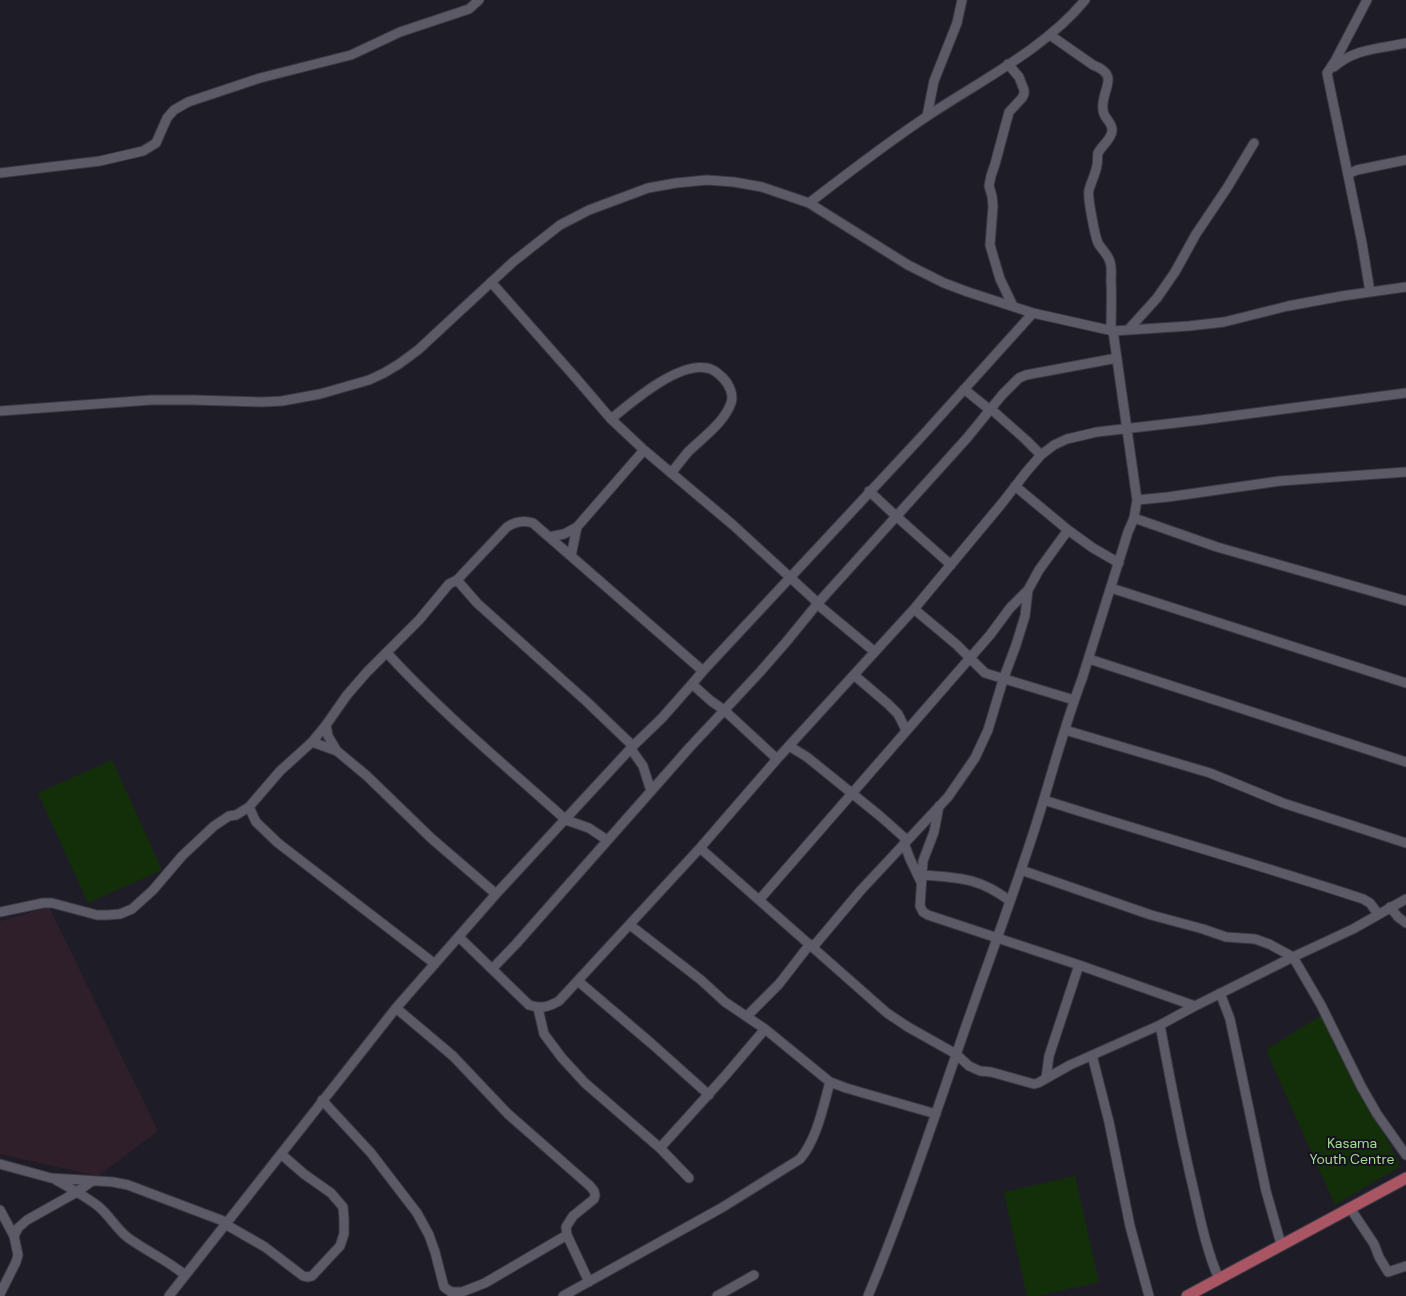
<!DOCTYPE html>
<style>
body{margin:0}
canvas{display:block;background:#1e1c26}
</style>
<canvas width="1406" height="1296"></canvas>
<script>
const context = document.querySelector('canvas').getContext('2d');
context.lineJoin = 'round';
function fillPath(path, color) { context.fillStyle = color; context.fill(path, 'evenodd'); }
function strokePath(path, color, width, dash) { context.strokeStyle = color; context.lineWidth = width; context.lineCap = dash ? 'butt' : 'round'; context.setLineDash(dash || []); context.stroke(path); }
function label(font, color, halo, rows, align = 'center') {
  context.font = font + ' "DM Sans",sans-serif'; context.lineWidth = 4; context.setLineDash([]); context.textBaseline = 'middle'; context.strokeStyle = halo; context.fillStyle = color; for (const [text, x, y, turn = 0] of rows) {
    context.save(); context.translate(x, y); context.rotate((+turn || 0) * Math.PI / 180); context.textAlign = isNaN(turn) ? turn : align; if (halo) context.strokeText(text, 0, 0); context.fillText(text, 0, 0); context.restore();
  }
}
fillPath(new Path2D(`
 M49,907L158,1131L98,1176L0,1154V921Z`), '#2e1f2a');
fillPath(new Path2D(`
 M112,760L162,870L88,903L38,793Z
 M1322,1015L1401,1166L1335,1205L1266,1050Z
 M1075,1176L1099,1282L1037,1296H1027L1004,1192Z`), '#132f0a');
const minor = new Path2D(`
 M1367,0L1335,61L1327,73L1362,243L1370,292
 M1050,35L1093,65C1122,76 1100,90 1103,110C1103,118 1113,122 1112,131C1111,140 1102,145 1098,153C1097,157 1098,161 1097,165C1096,173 1091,182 1089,190C1087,196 1095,236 1098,243C1101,249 1108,254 1110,262C1112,267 1111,275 1111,281C1112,297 1111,314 1111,331
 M1008,64L1019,77L1024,90V94L1022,98L1009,112L995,164L991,176L989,186L992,196L993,206L990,245L1000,279L1013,306
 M1334,67C1355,48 1380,49 1406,43
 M927,116L934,81L957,23L962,0
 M0,173L100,161L143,151L156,143L167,118L174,110L188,102L260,78L351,55L400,32L469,9L479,0
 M1348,174L1357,170L1406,160
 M809,203C848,173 888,142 929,115C980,81 1046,48 1085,0
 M491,282L575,377L611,419L644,450L733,525L818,603
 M1128,330L1157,298L1175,272L1196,234L1227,188L1254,143
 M1113,331L1189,326L1224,322L1288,306L1342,296L1406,287
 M964,389L990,410
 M991,409L1026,440L1041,455
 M0,411L151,400H193L262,402L282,401L320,394L369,380L384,373L399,364L418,350L513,262L560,225L589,210L648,188L676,183L707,180L734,182L762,187L809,203L908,265L944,283L968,292L1033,313L1113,331L1137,500L1134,518L1128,532L1082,679C1063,729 1050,782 1033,834C1009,908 981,981 956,1055C928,1136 901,1217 868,1296
 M611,419C633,401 678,362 707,368C714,369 719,374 723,378C729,384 734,395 731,403C724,423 703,437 688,452C682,459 677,466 671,473
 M1015,486L1068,530L1093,548L1119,563
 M869,491L896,516L951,565
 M1137,500L1168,497L1280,481L1406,472
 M1134,518L1217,547L1406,601
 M549,537L564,534L577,527L644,450
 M571,556L577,527
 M1111,588L1406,683
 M817,604L875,652
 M914,609L957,645L985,673L1074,700
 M387,653C442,713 506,766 566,820L589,828L607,840
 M1089,659L1406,762
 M854,675L888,704L898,714L906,730
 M692,684L711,701L724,710L777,759
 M326,725L328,736L337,751L367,776L431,838L496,894
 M1065,730L1210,773L1283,803L1406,843
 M312,742L337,751
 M633,746L586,701L477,603L457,580L507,527C516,521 524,520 533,523L703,671
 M789,746L807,757L880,816L907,840
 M631,749L643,766L651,791
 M1044,800C1150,834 1257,864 1363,899L1370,903L1378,914
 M939,806L934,832L923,861L920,906L923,912L928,915L1079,965L1195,1006L1293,957L1353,929L1406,899
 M249,807L256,822L278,843L435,964
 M904,843L910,859L921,882
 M700,848L887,1013L908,1027L956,1054L969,1066L980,1071L991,1072L1034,1084L1038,1083L1070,1065L1160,1025L1195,1006
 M1021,870L1151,915L1203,929L1226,937L1255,939L1269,944L1293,957L1321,1005L1361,1086L1377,1114L1406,1155
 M922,875C959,878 978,877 1010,901
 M760,899L990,635L1010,608L1028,590L1039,570L1068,530
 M1390,907L1398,917L1406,923
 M0,912L43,903H52L97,915H108L120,914L132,909L153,890L182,856L214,826L229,816L236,815L249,807L280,771L312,742L326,725L347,695L367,672L419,620L449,584L457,580
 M630,925L701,980L725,1002L765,1029L830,1082L846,1088L936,1114
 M459,937L529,1005C542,1009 548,1007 559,1001L700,848L777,759L914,609L1003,502L1027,471L1041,455L1054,445L1067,439L1097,432L1201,420L1406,393
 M813,947L861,890L948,797L975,758L988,730L1003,680L1016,645L1025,616L1028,590
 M492,969L516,944L690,747L760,672L787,641L818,603L967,438L1002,395L1019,378L1026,375L1117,358
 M578,981L652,1044L709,1095
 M1220,993L1230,1019L1266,1191L1281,1244
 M396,1008L453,1056L508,1114L590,1186L594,1191L595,1195L594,1199L573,1216L566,1227L567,1235L589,1282
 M538,1008L544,1034L562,1058L585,1083L660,1148L689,1178
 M747,1016L779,984L810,944
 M1160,1025C1170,1079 1180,1133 1193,1187C1200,1218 1206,1249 1219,1279
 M1092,1055L1109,1122L1130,1226L1149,1296
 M1046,1078L1049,1056L1079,965
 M322,1100L371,1153L417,1213L429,1235L435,1252L444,1287L451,1292H462L485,1283L567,1235
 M660,1148L725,1076L765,1029
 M0,1164L51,1178L113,1182L128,1185L226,1222
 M56,1180C70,1188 85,1196 98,1206C109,1215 116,1228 127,1237C146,1251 167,1260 185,1275
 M1350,1208L1374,1244L1379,1257L1388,1272L1406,1266
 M0,1210L14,1236
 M225,1224L265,1247L303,1276L307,1277L312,1276L340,1246L344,1234V1219L343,1207L331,1193L304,1174L281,1154
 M0,1294L16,1262L18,1255L14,1236L18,1228L27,1220L77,1192L92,1181
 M169,1296L396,1008L496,894L633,746L662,718L692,684L703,671L923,435L1033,313
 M563,1296L723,1207L800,1159C817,1139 823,1107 830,1082
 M717,1296L754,1275`);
const major = new Path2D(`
 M1187,1296L1406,1178`);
strokePath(minor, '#3a3841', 11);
strokePath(major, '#3a3841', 13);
strokePath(minor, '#5d5a67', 9);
strokePath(major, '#a95563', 11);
label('14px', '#a5dc95', '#15121d', [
 ["Kasama",1352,1144],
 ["Youth Centre",1352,1160]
]);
</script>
